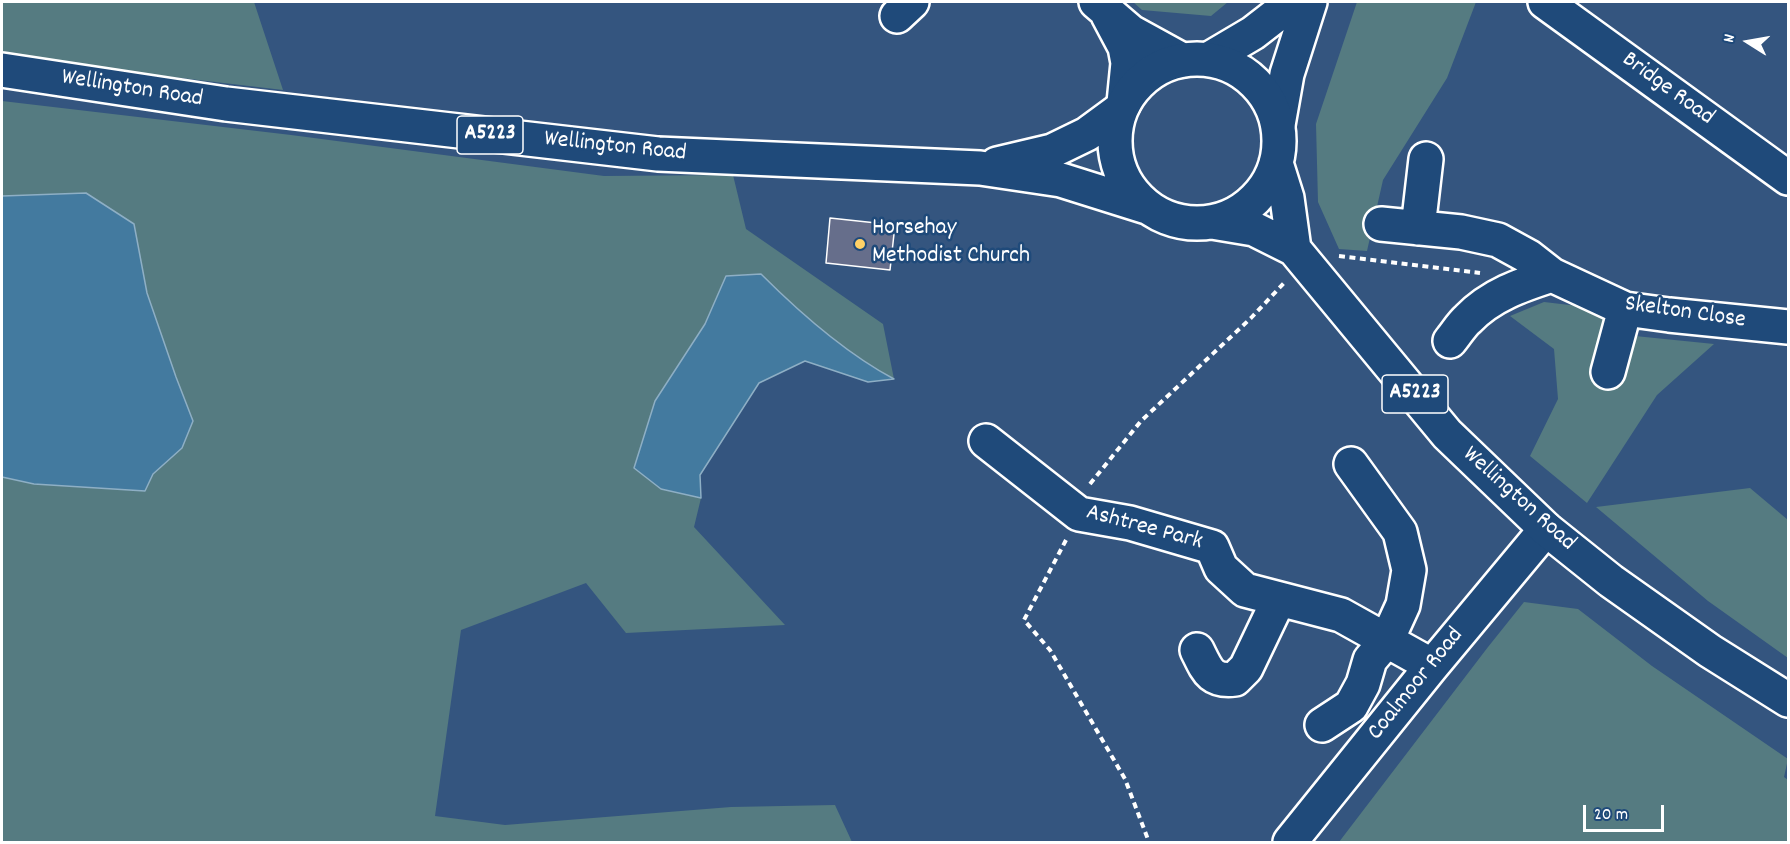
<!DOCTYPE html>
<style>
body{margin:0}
#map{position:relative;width:1790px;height:844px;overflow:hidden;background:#34557f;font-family:Dekko,sans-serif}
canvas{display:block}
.frame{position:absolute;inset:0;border:3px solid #fff;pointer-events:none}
.north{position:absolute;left:1718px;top:12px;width:60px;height:60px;-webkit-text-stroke:4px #1f4a7a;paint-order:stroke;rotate:281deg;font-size:16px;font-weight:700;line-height:24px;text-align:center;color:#fff}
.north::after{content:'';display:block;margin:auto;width:21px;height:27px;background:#fff;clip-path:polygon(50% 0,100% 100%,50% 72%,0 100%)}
.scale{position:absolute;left:1583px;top:805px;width:81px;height:27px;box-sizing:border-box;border:3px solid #fff;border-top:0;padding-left:8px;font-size:18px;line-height:21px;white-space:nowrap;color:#fff;-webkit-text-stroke:4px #1f4a7a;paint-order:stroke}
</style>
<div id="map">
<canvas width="1790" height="844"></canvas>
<div class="frame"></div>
<div class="north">N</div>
<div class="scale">20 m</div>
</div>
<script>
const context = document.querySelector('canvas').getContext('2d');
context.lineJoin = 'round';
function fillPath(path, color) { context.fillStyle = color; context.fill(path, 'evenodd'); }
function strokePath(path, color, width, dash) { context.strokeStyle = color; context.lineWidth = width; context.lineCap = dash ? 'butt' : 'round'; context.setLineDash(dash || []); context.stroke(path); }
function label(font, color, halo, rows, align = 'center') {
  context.font = font + ' Dekko,sans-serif'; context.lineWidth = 5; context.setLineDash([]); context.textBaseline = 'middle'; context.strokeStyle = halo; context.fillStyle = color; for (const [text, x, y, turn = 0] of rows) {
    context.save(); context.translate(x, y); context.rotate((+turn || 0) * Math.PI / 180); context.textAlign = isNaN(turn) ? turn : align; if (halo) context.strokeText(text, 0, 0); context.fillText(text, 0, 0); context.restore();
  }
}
fillPath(new Path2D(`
 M2,2H254L283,90L88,67L2,54Z
 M1133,2H1228L1211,16L1142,10Z
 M1357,2H1476L1447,78L1383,180L1367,251L1339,249L1318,202L1316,124Z
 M2,101L291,135L604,176L733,175L746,229L883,324L894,379C845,353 801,314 761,274L726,276L705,324L655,401L661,489L701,498L694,527L785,625L626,633L586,583L461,630L435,816L505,825L731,807L835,805L852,842H2Z
 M1544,302L1578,306L1635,336L1714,344L1657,395L1587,503L1530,456L1558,399L1554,349L1510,316Z
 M1750,488L1788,520V658L1708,601L1596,507Z
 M1524,602L1578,609L1652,666L1788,759L1784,777L1788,780V842H1339L1488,647Z`), '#557b81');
const water = new Path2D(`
 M86,193L134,224L147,293L176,377L193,421L182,448L153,474L145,491L34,484L2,477V196Z
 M761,274C801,314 845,353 894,379L868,382L805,361L759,383L700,475L701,498L661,489L634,468L655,401L705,324L726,276Z`);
fillPath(water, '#437a9f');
strokePath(water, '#8eafc5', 1.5);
const building = new Path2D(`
 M830,218L895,225L890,270L826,263Z`);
fillPath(building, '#666e8b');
strokePath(building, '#fff', 1.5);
const minor = new Path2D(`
 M1096,2L1131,32L1182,60
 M1545,2L1788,178
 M1108,15L1125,47L1128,63L1124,103
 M897,16L912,2
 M1209,59L1253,33L1293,2
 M1278,125L1287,74L1310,2
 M1381,224L1461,232L1498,240L1529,257L1552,275L1625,309L1669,315L1788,327
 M1418,228L1426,159
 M1450,341C1456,334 1461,325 1468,319C1491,295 1521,285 1552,275
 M1608,372L1625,309
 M986,441L1079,514L1130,523L1212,547L1221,568L1245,590L1341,615L1420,659L1431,667
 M1197,650C1207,670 1210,682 1235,679L1246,668L1279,599
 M1322,725L1351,706L1363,684L1370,660L1387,640L1403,605L1409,570L1400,532L1351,464
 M1290,842L1431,667L1546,529`);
const major = new Path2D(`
 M1115 141a82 82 0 1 1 164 0a82 82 0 1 1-164 0Z
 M2,70L226,104L658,154L980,168L1061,180L1147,207
 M1276,163L1287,198L1294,249
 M997,164L1052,151L1087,134L1121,109
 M1212,222L1254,229L1294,249L1447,434L1546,529L1611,581L1710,651L1788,700`);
strokePath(minor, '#fff', 38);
strokePath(major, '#fff', 38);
strokePath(new Path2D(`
 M1339,256L1480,273
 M1090,484L1141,421L1251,318L1284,283
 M1066,540L1024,620L1050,650L1125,779L1149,842`), '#fff', 4, [6, 4.5]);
strokePath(minor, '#1f4a7a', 33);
strokePath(major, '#1f4a7a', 33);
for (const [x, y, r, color] of [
 [860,244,6,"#ffd166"]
]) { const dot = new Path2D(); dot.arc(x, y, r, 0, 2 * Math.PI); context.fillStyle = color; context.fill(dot); strokePath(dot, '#1f4a7a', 2); }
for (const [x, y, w] of [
 [490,135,66],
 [1415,394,66]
]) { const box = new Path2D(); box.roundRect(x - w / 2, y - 19, w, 38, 4.5); context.fillStyle = '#1f4a7a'; context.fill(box); strokePath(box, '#fff', 1.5); }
label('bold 22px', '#fff', null, [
 ["A5223",490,135],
 ["A5223",1415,394]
]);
label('24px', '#fff', '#1f4a7a', [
 ["Wellington Road",132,90,9],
 ["Bridge Road",1667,90,36],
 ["Wellington Road",615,148,6],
 ["Skelton Close",1685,314,8],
 ["Wellington Road",1518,500,42],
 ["Ashtree Park",1144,529,15],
 ["Coalmoor Road",1417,685,-51]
]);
label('24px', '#fff', '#1f4a7a', [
 ["Horsehay",872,230],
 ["Methodist Church",872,258]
], 'left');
</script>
